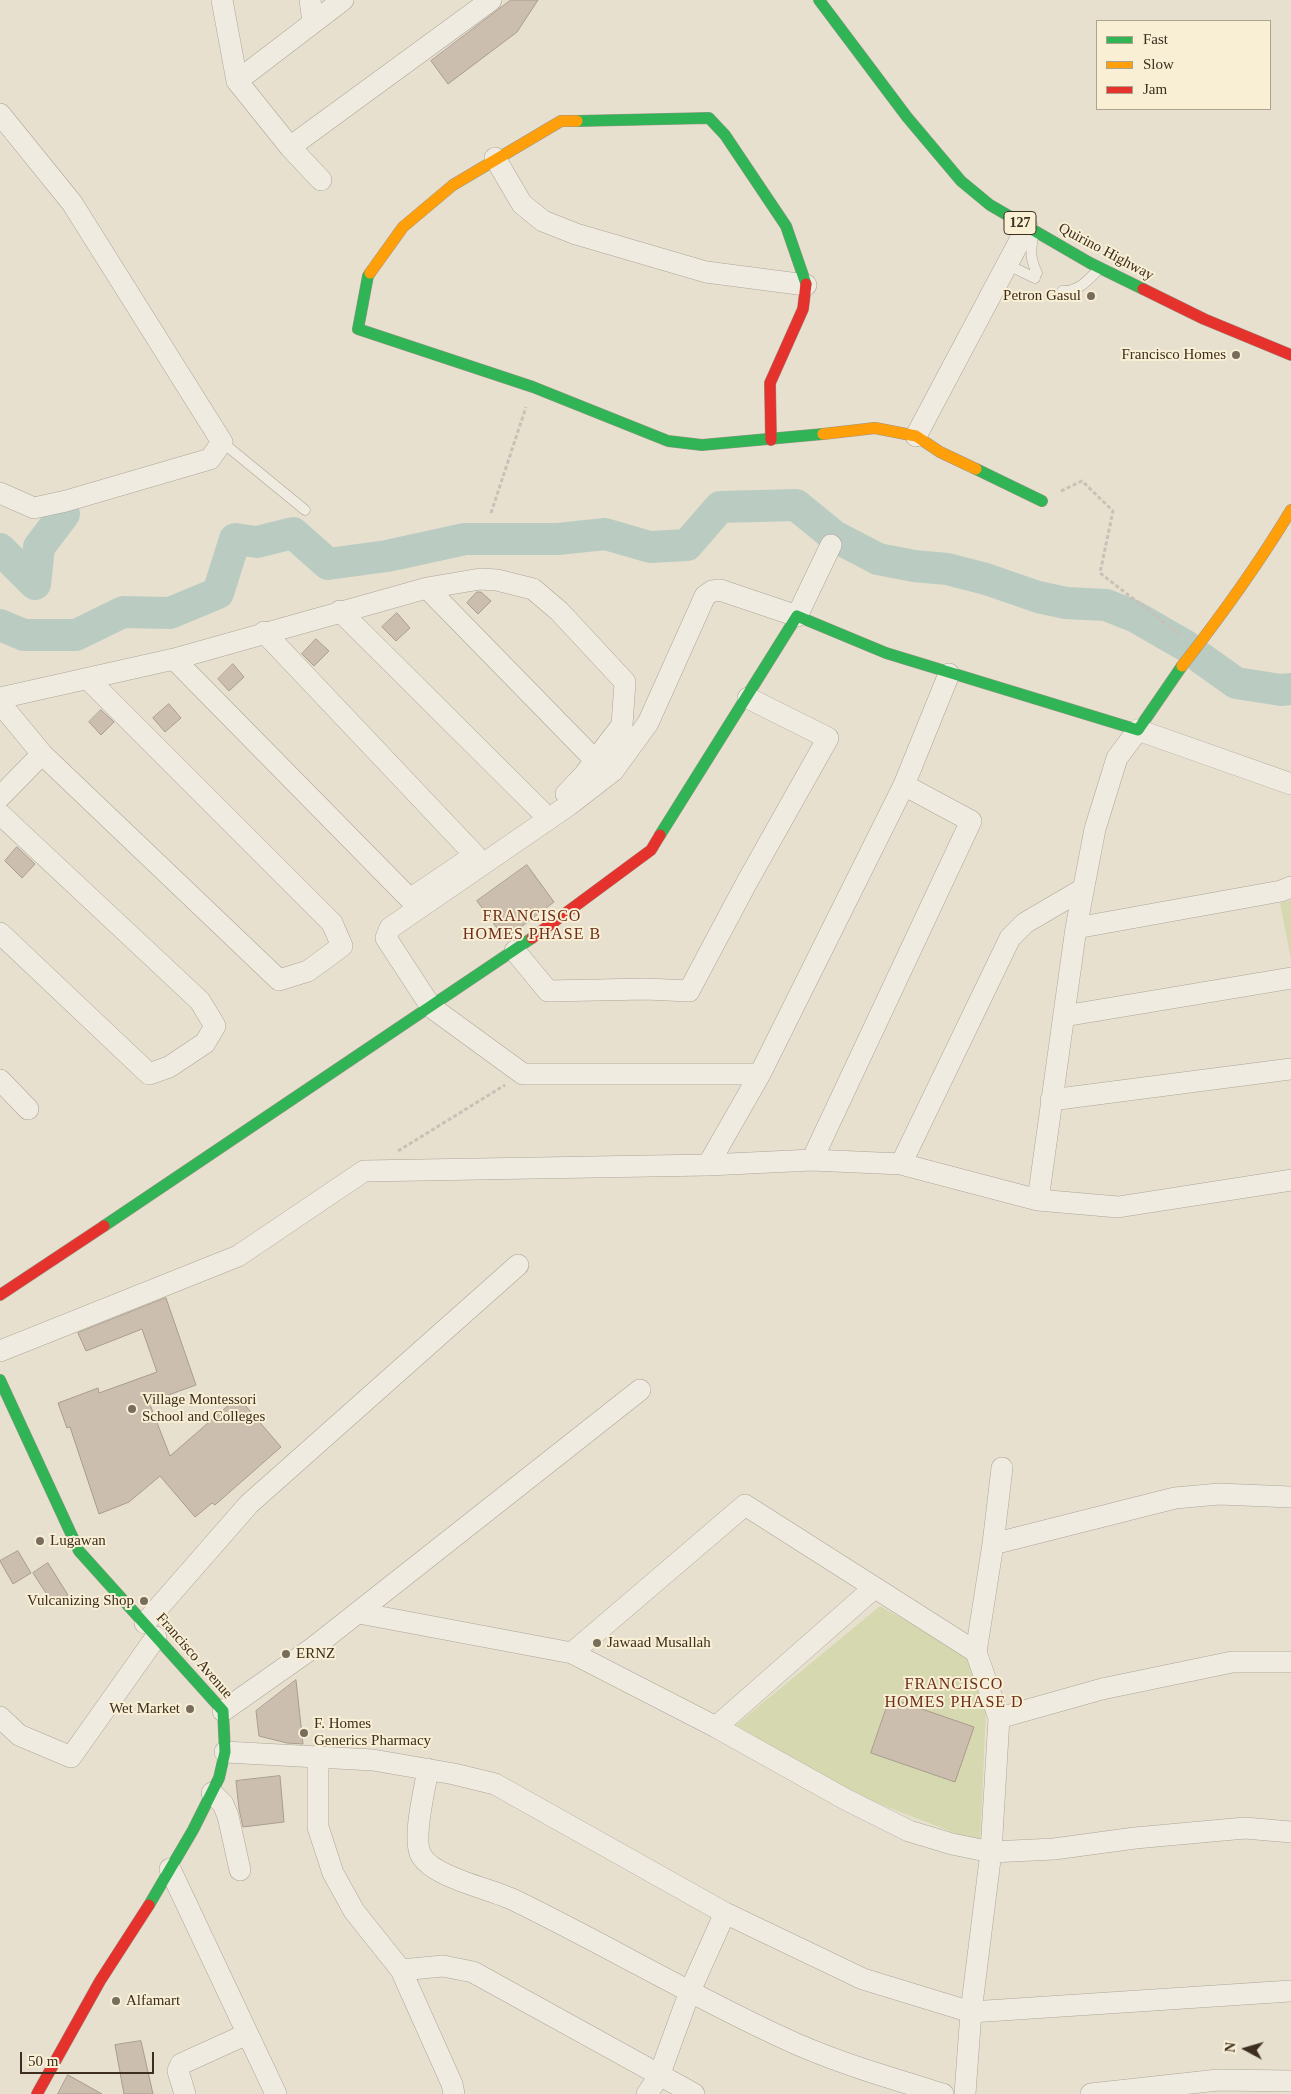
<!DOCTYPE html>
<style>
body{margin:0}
#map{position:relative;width:1291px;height:2094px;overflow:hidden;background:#e7e0cf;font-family:"Times New Roman",serif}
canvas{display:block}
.legend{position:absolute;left:1096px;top:20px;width:175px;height:90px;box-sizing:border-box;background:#f8efd5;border:1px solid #ada28c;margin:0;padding:6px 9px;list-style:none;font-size:15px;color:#3d2e1e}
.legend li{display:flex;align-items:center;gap:10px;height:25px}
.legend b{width:25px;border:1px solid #ada28c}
.north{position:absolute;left:1221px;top:2024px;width:50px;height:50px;-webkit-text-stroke:4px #f8efd5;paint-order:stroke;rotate:276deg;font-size:14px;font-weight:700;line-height:20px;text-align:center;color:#3d2e1e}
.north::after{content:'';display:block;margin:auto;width:18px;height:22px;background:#3d2e1e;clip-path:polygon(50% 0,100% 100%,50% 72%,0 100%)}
.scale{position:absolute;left:20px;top:2052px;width:134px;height:22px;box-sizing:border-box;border:2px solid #3d2e1e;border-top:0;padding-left:6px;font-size:15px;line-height:18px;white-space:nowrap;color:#3d2e1e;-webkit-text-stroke:4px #f8efd5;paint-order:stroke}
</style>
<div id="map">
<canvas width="1291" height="2094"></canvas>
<ul class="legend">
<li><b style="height:6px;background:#30b455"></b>Fast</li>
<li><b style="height:6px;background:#ff9f0a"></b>Slow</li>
<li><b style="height:6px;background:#e5322d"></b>Jam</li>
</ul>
<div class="north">N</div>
<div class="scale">50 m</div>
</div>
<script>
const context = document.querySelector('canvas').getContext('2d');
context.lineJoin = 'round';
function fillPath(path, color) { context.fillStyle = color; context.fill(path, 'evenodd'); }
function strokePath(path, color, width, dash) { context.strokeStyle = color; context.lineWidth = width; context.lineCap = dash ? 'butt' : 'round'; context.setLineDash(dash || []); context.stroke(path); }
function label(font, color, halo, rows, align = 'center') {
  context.font = font + ' "Times New Roman",serif'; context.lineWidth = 4; context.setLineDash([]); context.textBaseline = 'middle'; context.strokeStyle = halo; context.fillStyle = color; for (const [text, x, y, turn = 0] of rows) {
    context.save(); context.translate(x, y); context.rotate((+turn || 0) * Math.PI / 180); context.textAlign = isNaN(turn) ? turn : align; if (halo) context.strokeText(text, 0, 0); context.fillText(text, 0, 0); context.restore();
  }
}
fillPath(new Path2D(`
 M1291,900V959L1280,903Z
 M880,1606L974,1659L986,1711L980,1843L849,1792L736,1725Z`), '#d6d8b0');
strokePath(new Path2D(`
 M0,549L35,584L39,547L64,514
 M0,625L24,635H76L123,612L170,613L218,593L235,539L257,542L293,533L328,564L387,556L465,539H558L605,534L650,547L687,545L720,507L796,505L834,536L878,559L914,566L947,569L986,579L1038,597L1066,603L1106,605L1134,616L1186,646
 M1201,658L1236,683L1281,690L1291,689`), '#baccc2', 32);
const building = new Path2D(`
 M511,0H538L517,32L448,84L431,61Z
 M477,592H481L491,601L478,614L467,603Z
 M397,613L410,628L396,641L382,627Z
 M316,639L329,651L314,666L302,654Z
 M233,664L244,677L229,691L218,679Z
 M169,704L181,718L165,732L153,718Z
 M101,710L114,722L101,735L89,722Z
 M17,847L35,864L22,878L5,861Z
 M527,865L554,902L505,939L477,901Z
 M166,1298L196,1385L149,1402L170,1456L238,1397L281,1447L215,1505L212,1503L195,1517L160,1476L129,1502L99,1514L70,1427L67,1428L58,1403L98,1388L99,1393L157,1372L142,1329L86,1351L78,1333Z
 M18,1551L31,1573L13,1584L0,1561Z
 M48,1563L68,1595L53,1604L33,1573Z
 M296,1680L303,1744L287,1743L259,1736L256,1711Z
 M890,1698L974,1727L955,1782L871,1753Z
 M280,1776L284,1822L243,1827L239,1809L236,1781Z
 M141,2041L153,2094H124L115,2045Z
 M68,2075L102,2094H58Z`);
fillPath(building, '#ccbeaf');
strokePath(building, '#a89c8e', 1);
const lane = new Path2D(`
 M1034,233C1030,249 1030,259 1037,273
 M1008,265L1035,278
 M1062,291C1078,292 1087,281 1098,270
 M222,442L305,510`);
const street = new Path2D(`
 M222,0L237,81L290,147L321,180
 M310,0L313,22
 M237,81L343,0
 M0,114L72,203L222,442L210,459L66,501L34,508L0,493
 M290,147L491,0
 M495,158L522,204L543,221L576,234L706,272L806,285
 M916,436L1027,227
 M427,588L595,760
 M340,611L541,811
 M174,659L410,899L475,855L264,632
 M0,698L174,659L427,588L480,579L497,580L533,589L559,611L625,682L622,725L584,775L566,794
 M0,703L42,754L279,980L308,971L342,946L332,923L88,679
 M0,797L42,754
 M0,814L200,1001L215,1026L205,1043L169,1067L149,1074L0,933
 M1076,928L1281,891L1291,887
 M515,951L548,991L646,989L689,991L747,882L828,738L748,698
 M1064,1016L1291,978
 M760,1074H523L431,1007L386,938L390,928L569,805L613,771L648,723L705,596L712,591L720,590L797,616L831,545
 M0,1080L28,1109
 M1051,1100L1291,1069
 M812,1160L971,821L904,785
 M901,1164L1010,938L1025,923L1083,889
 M708,1165L760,1074L904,785L949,674
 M1038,1200L1076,928L1095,829L1117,758L1138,730L1291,784
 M0,1351L238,1256L364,1171L708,1165L812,1160L901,1164L1038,1200L1118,1207L1291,1180
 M993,1544L1175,1498L1219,1494L1291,1497
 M359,1613L572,1653L716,1727L845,1799L909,1831L952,1844L991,1852L1054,1849L1135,1838L1245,1828L1291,1832
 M145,1623L249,1504L518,1265
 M572,1653L745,1505L976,1652
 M223,1711L314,1647L640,1390
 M0,1717L19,1735L71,1757L156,1637
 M999,1718L1102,1689L1232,1662H1291
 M716,1727L874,1588
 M225,1752L373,1760L454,1774L495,1784L725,1913L863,1979L971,2012L1291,1991
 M318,1756V1827L333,1873L354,1911L401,1970L452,2084L454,2094
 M428,1769C425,1788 412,1839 421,1855C433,1878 493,1889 516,1901C604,1944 689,1994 779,2036C831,2061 887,2077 943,2094
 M212,1793L223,1804L228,1816L240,1870
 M170,1869L276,2094
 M401,1970L443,1966L473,1972L694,2094
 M185,2094L178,2071L181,2064L247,2034
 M647,2094L659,2076L690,1991L725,1913
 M965,2094L971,2012L991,1852L999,1718L976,1652L993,1544L1002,1468
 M1091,2094L1218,2080L1291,2081`);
const fast = new Path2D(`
 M819,0L907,117L961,181L990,205L1090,263L1143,289
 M577,121L709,118L725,135L786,226L806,284
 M370,273L368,276L358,329L533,387L668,441L702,445L823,434
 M976,469L1042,501
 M660,835L797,616L886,653L1138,730L1182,666
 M104,1226L532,938
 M0,1380L79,1551L223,1711L225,1752L219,1778L193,1830L149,1905`);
const slow = new Path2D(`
 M370,273L403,227L453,185L561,121H577
 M823,434L875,428L916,436L940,452L976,469
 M1182,666C1221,616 1258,565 1291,510`);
const jam = new Path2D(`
 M1143,289L1204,319L1291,355
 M771,440L770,383L803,309L806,284
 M532,938L651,850L660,835
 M0,1295L104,1226
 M37,2094L100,1981L149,1905`);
strokePath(lane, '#ada597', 11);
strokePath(street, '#ada597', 22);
strokePath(fast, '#9c9488', 12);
strokePath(slow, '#9c9488', 12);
strokePath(jam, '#9c9488', 12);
strokePath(new Path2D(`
 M1061,491L1082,481L1113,511L1100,573L1180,635
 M491,513L526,407
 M398,1151L505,1085`), '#c8c1b7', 3, [4, 2.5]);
strokePath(lane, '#efebe1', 10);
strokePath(street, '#efebe1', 21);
strokePath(fast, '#30b455', 11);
strokePath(slow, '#ff9f0a', 11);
strokePath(jam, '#e5322d', 11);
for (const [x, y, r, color] of [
 [1091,296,5,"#786c5c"],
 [1236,355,5,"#786c5c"],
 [132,1409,5,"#786c5c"],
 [40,1541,5,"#786c5c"],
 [144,1601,5,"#786c5c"],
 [597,1643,5,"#786c5c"],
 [286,1654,5,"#786c5c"],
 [190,1709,5,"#786c5c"],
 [304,1733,5,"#786c5c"],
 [116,2001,5,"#786c5c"]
]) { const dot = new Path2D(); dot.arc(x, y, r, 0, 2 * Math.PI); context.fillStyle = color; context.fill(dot); strokePath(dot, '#f8efd5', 2); }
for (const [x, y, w] of [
 [1020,223,32]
]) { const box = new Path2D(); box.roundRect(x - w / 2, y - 11.5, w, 23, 4); context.fillStyle = '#f8efd5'; context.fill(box); strokePath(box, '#3d2e1e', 1); }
label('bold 14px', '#3d2e1e', null, [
 ["127",1020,223]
]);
label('15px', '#3d2e1e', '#f8efd5', [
 ["Quirino Highway",1106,252,28],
 ["Francisco Avenue",194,1656,49]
]);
label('15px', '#3d2e1e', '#f8efd5', [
 ["Petron Gasul",1081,296,"right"],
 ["Francisco Homes",1226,355,"right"],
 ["Village Montessori",142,1400],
 ["School and Colleges",142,1417],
 ["Lugawan",50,1541],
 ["Vulcanizing Shop",134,1601,"right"],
 ["Jawaad Musallah",607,1643],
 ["ERNZ",296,1654],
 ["Wet Market",180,1709,"right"],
 ["F. Homes",314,1724],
 ["Generics Pharmacy",314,1741],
 ["Alfamart",126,2001]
], 'left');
context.letterSpacing = '1px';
label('16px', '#6d2d1a', '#f8efd5', [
 ["FRANCISCO",532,917],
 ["HOMES PHASE B",532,935],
 ["FRANCISCO",954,1685],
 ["HOMES PHASE D",954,1703]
]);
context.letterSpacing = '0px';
</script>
